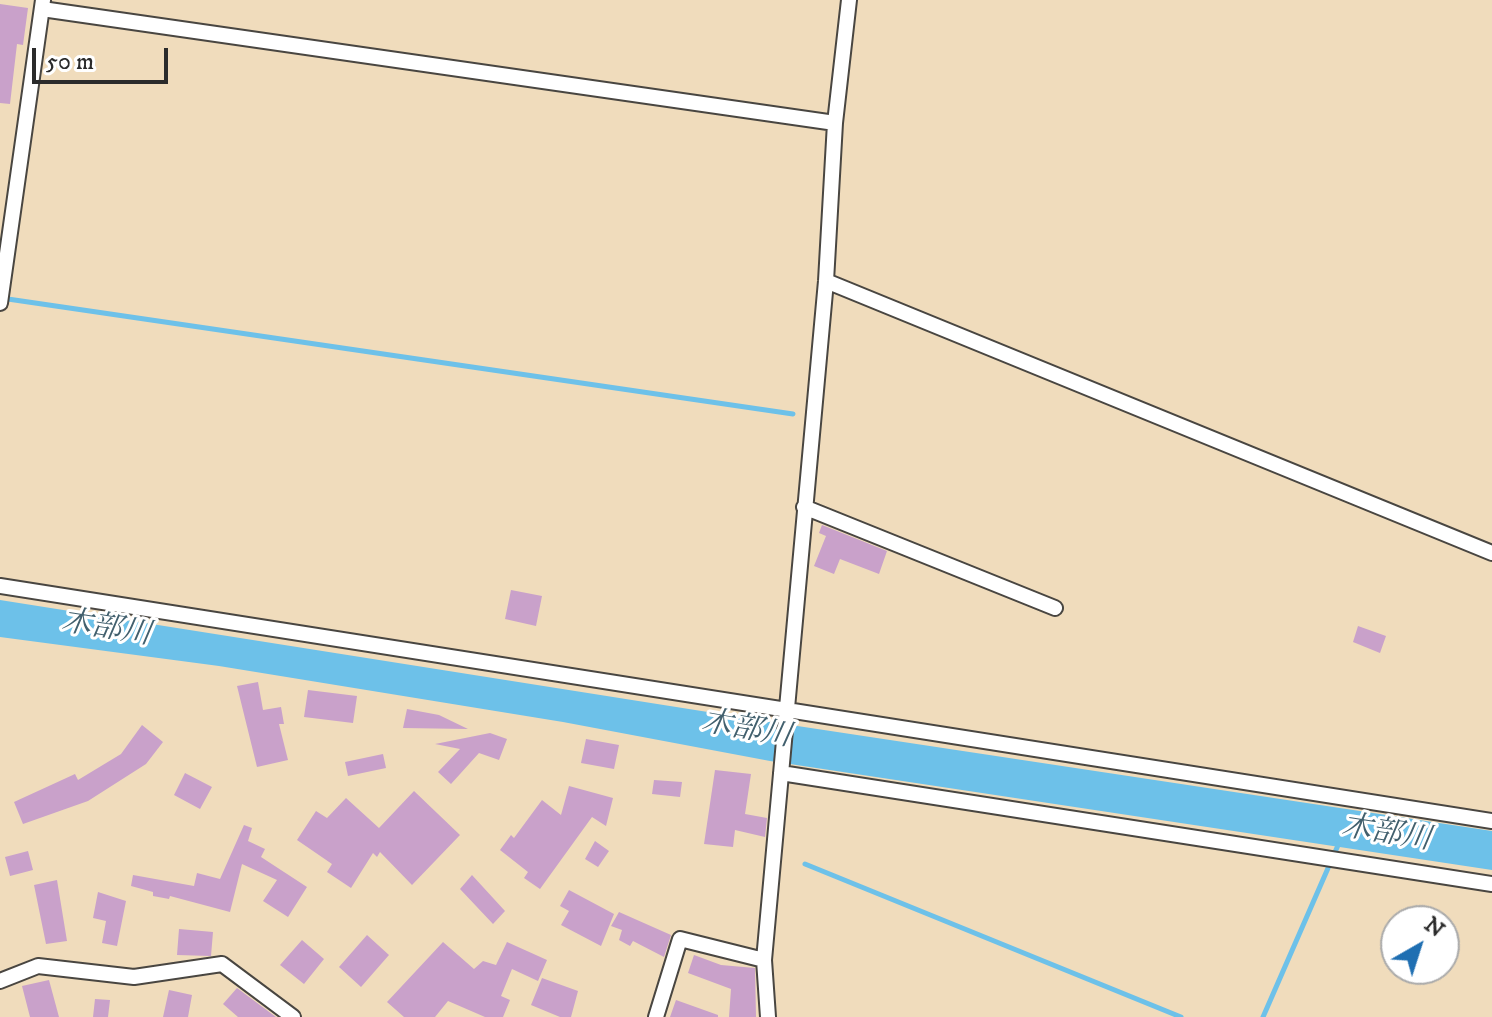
<!DOCTYPE html>
<meta charset="utf-8">
<style>
body{margin:0}
#map{position:relative;width:1492px;height:1017px;overflow:hidden;background:#f0dcbc;font-family:"IM FELL DW Pica",serif}
canvas{display:block}
.north{position:absolute;left:1380px;top:905px;width:80px;height:80px;box-sizing:border-box;background:#fff;border:2px solid #aaa;border-radius:50%;rotate:39deg;font-size:22px;font-weight:700;line-height:32px;text-align:center;color:#2b2b2b}
.north::after{content:'';display:block;margin:auto;width:28px;height:36px;background:#1f6fb2;clip-path:polygon(50% 0,100% 100%,50% 72%,0 100%)}
.scale{position:absolute;left:32px;top:48px;width:136px;height:36px;box-sizing:border-box;border:4px solid #2b2b2b;border-top:0;padding-left:10px;font-size:24px;line-height:28px;white-space:nowrap;color:#2b2b2b;-webkit-text-stroke:6px #fff;paint-order:stroke}
</style>
<div id="map">
<canvas width="1492" height="1017"></canvas>
<div class="north">N</div>
<div class="scale">50 m</div>
</div>
<script>
const context = document.querySelector('canvas').getContext('2d');
context.lineJoin = 'round';
function fillPath(path, color) { context.fillStyle = color; context.fill(path, 'evenodd'); }
function strokePath(path, color, width, dash) { context.strokeStyle = color; context.lineWidth = width; context.lineCap = dash ? 'butt' : 'round'; context.setLineDash(dash || []); context.stroke(path); }
function label(font, color, halo, rows, align = 'center') {
  context.font = font + ' "IM FELL DW Pica","Noto Serif JP",serif'; context.lineWidth = 6; context.setLineDash([]); context.textBaseline = 'middle'; context.strokeStyle = halo; context.fillStyle = color; for (const [text, x, y, turn = 0] of rows) {
    context.save(); context.translate(x, y); context.rotate((+turn || 0) * Math.PI / 180); context.textAlign = isNaN(turn) ? turn : align; if (halo) context.strokeText(text, 0, 0); context.fillText(text, 0, 0); context.restore();
  }
}
fillPath(new Path2D(`
 M0,600L771,722L1492,831V870L770,761L563,722L219,666L0,637Z`), '#6dc1e9');
strokePath(new Path2D(`
 M1,298L793,414
 M805,864L1181,1017
 M1263,1017L1339,843`), '#6dc1e9', 5);
fillPath(new Path2D(`
 M0,4L28,8L23,45L17,44L10,104L0,103Z
 M822,525L887,551L879,574L840,559L834,574L814,566L826,536L819,533Z
 M511,590L542,596L536,626L505,619Z
 M1358,626L1386,636L1380,653L1353,642Z
 M258,682L263,710L281,707L284,724H279L288,760L257,767L237,686Z
 M308,690L357,696L353,723L304,717Z
 M407,709L439,715L468,729L403,728Z
 M142,725L163,742L146,764L88,801L23,824L14,802L75,774L78,780L121,754Z
 M490,733L507,739L499,760L479,753L451,784L438,772L460,749L435,744Z
 M586,739L619,745L614,769L581,763Z
 M383,754L386,768L348,776L345,762Z
 M715,770L751,774L745,814L767,818L765,837L735,830L733,847L704,844Z
 M185,773L212,787L200,809L174,795Z
 M654,780L682,782L680,797L652,794Z
 M569,786L613,798L606,826L592,817L540,889L524,878L528,872L500,850L511,835L514,838L542,800L561,815Z
 M414,791L460,835L412,885L380,852L377,857L373,853L351,888L327,872L332,864L297,840L316,811L327,818L346,798L379,828Z
 M244,825L252,828L248,841L265,849L261,857L307,887L288,917L263,901L277,880L242,864L230,912L170,896L169,899L153,896V892L131,886L133,875L194,886L197,873L220,879Z
 M595,841L609,851L598,867L585,859Z
 M28,851L33,870L10,876L5,857Z
 M472,875L505,911L493,924L460,889Z
 M57,880L67,941L46,944L34,885Z
 M569,890L614,914L601,946L561,925L569,911L560,906Z
 M98,892L126,901L117,946L102,943L106,921L93,918Z
 M619,912L671,935L664,957L633,941L630,946L619,940L622,930L611,926Z
 M179,929L213,932L211,956L177,955Z
 M367,935L389,955L361,987L339,967Z
 M302,940L324,959L304,984L280,965Z
 M443,942L474,969L483,961L496,965L507,942L547,960L538,981L512,969L501,996L510,1000L503,1017H485L448,1001L435,1017H404L387,1002Z
 M694,955L721,965L755,968L756,1017H729L731,989L688,973Z
 M542,978L578,991L571,1017H560L531,1005Z
 M49,980L59,1017H30L22,986Z
 M237,988L276,1017H238L223,1004Z
 M169,990L192,995L188,1017H163Z
 M95,999L110,1000L108,1017H93Z
 M676,1000L718,1015V1017H670Z`), '#c9a1ca');
const minor = new Path2D(`
 M42,9L835,123
 M826,281L1492,553
 M0,303L43,0
 M804,507L1055,608
 M0,586L1492,821
 M781,773L1492,884
 M0,981L38,966L134,977L222,964L293,1017
 M656,1017L680,939L764,960
 M768,1017L764,960L826,281L835,123L849,0`);
strokePath(minor, '#494641', 18);
strokePath(minor, '#fff', 14);
label('italic 30px', '#42606e', '#fff', [
 ["木部川",106,630,9],
 ["木部川",746,731,10],
 ["木部川",1386,835,9]
]);
</script>
